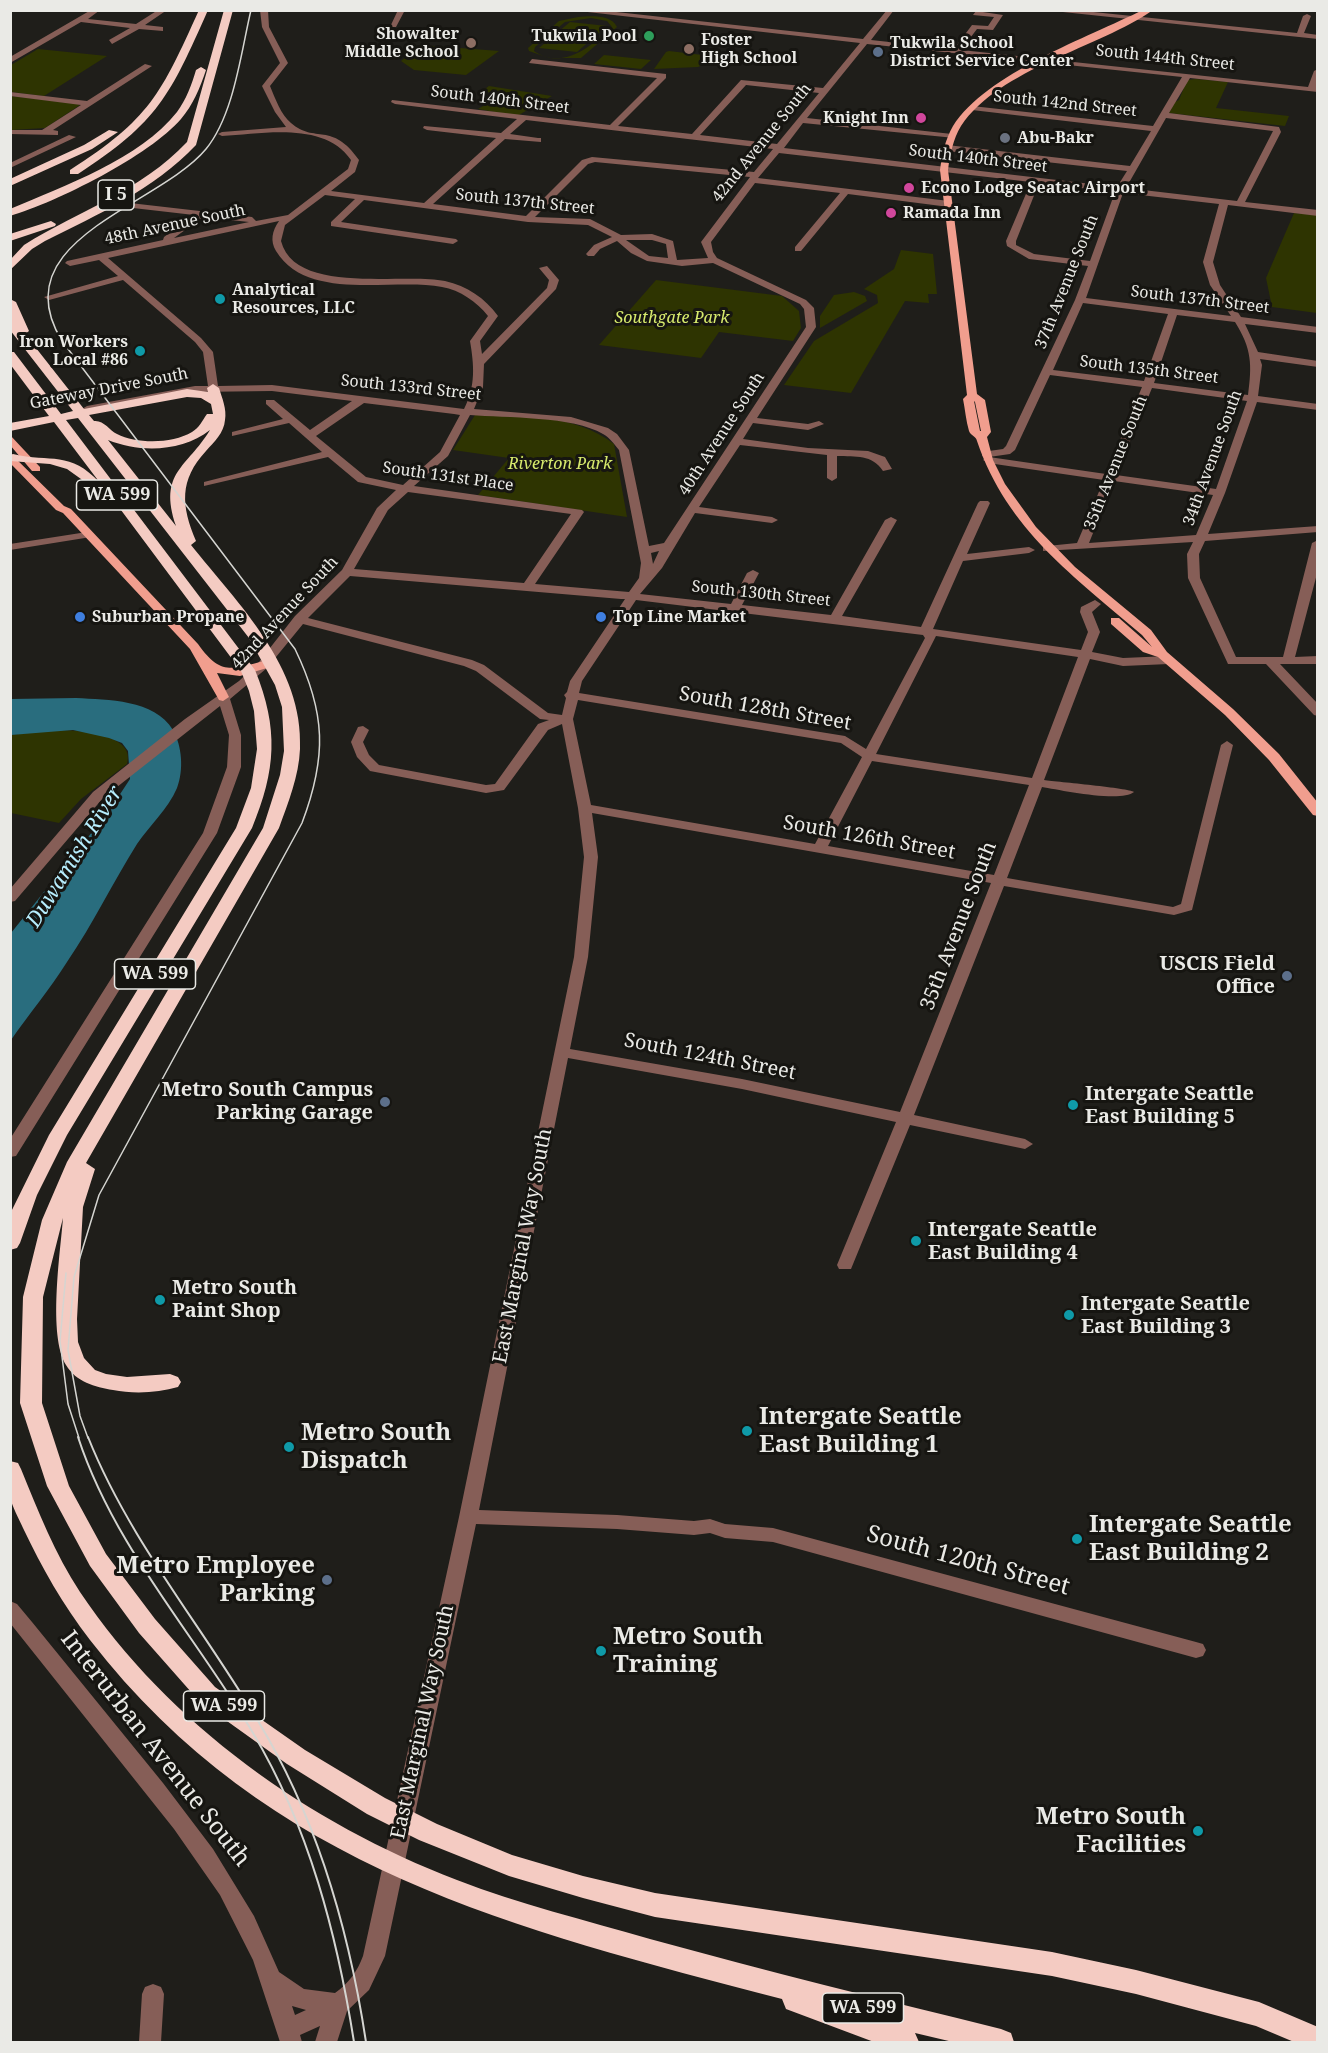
<!DOCTYPE html>
<style>
body{margin:0}
#map{position:relative;width:1328px;height:2053px;overflow:hidden;background:#1f1e1a;font-family:"Noto Serif",serif}
canvas{display:block}
.frame{position:absolute;inset:0;border:12px solid #eaeae6;pointer-events:none}
</style>
<div id="map">
<canvas width="1328" height="2053"></canvas>
<div class="frame"></div>
</div>
<script>
const context = document.querySelector('canvas').getContext('2d');
context.lineJoin = 'round';
function fillPath(path, color) { context.fillStyle = color; context.fill(path, 'evenodd'); }
function strokePath(path, color, width, dash) { context.strokeStyle = color; context.lineWidth = width; context.lineCap = dash ? 'butt' : 'round'; context.setLineDash(dash || []); context.stroke(path); }
function label(font, color, halo, rows, align = 'center') {
  context.font = font + ' "Noto Serif",serif'; context.lineWidth = 6; context.setLineDash([]); context.textBaseline = 'middle'; context.strokeStyle = halo; context.fillStyle = color; for (const [text, x, y, turn = 0] of rows) {
    context.save(); context.translate(x, y); context.rotate((+turn || 0) * Math.PI / 180); context.textAlign = isNaN(turn) ? turn : align; if (halo) context.strokeText(text, 0, 0); context.fillText(text, 0, 0); context.restore();
  }
}
fillPath(new Path2D(`
 M578,17C590,16 611,14 617,27L581,58H549L529,51L528,48L559,21ZM591,18L607,21L612,27C592,46 562,71 534,51L535,47L565,22Z
 M570,22L607,26L577,52L539,48Z
 M421,45L499,51L466,75L414,70L401,61Z
 M38,49L107,56L44,96L11,92V65Z
 M666,52L669,51L719,57L698,67L654,69Z
 M604,55L651,60L641,69L594,64Z
 M1196,79L1228,82L1216,108L1289,116L1285,126L1169,113L1175,102L1179,100L1187,80Z
 M489,86L552,96L517,116L478,109L502,95L482,91Z
 M11,96L77,104L80,105L45,128L11,130Z
 M1294,213L1317,215V313L1272,307L1266,278Z
 M901,250L933,254L937,294H928L929,303L905,301L851,393L784,385L814,341L878,303L877,295L864,289L894,269Z
 M656,280L782,296L799,311L801,328L793,341L719,332L701,358L599,345Z
 M854,292L865,296L867,301L820,328V316L834,295Z
 M475,415C523,417 574,413 614,444L627,517L478,495L509,458L453,450Z
 M53,730C72,730 137,732 127,764L81,799L59,823L11,813L10,735Z`), '#2e3401');
fillPath(new Path2D(`
 M76,698C108,700 154,699 173,730C182,746 184,770 177,788C168,809 150,825 137,844C113,882 93,924 67,962C50,989 29,1014 11,1040V933L109,811L130,779L128,751L122,743L109,738L73,730L11,735V699Z`), '#296d7e');
fillPath(new Path2D(`
 M91,10H100L88,19L136,24L158,10H167L145,25L163,27V31L139,29L112,44L109,40L130,28L81,22L10,63V57Z
 M260,10H268L269,27L288,63L270,86C275,98 281,115 291,123C315,144 332,121 359,160L355,172L331,191L424,203L496,138L427,130L423,128L424,126L501,133L517,119L395,104L391,102L392,100L610,125L657,78L529,63L532,59L666,74V78L618,126L692,134L741,80L823,88L860,43L570,10H598L863,39L887,10H894L871,40L954,49L972,25L988,26L994,17L973,15L976,11L1003,15L993,30L977,29L961,50L1308,87L1314,71L1318,69L1316,87L1318,92L1190,78L1169,113L1279,127L1281,132L1245,202L1318,210V216L1228,205L1213,262L1220,285L1241,317L1318,327V333L1245,324L1258,352L1318,361V367L1260,359L1262,365L1258,396L1318,404V410L1257,402L1225,493L1208,534L1318,526V532L1205,541L1199,554L1200,578L1236,657H1283L1312,543L1318,540V570L1295,657L1318,656V664H1280L1318,704V716L1314,715L1266,664H1228L1188,578L1187,554L1193,542L1043,551V547L1047,546L1077,543L1104,480L988,463L983,460L986,457L982,456V452L1003,449L1006,446L1075,300L1088,266L1029,259L1007,246L1006,241L1031,182L779,153L758,178L949,201L953,204L949,207L848,194L801,251H795V247L840,193L755,183L711,242L713,252L717,258L806,300L814,308L816,327L757,418L808,424L819,421L824,424L808,430L753,423L743,439L808,448L868,451L885,457L892,469L883,471C872,454 856,457 837,456V478L832,481L827,478V455L740,445L699,507L772,517L778,520L772,523L695,513L662,568L640,594L731,604L747,573L753,570L759,573L742,605L831,615L885,520L891,517L897,520L842,616L921,627L978,503L980,501H988L990,503L967,554L1029,547L1035,550L1029,553L963,561L933,629L1081,650L1088,632L1080,612L1081,607L1095,600L1101,604L1092,612L1100,632L1092,652L1123,658L1169,656L1175,660L1169,664L1123,666L1090,659L1044,780C1058,782 1129,788 1134,792C1121,803 1060,790 1042,787L1007,878L1173,907L1181,904L1221,745L1227,741L1233,745L1192,910L1174,915L1004,886L914,1115L1025,1139L1033,1144L1025,1149L910,1125L851,1269H839L837,1265L896,1122L742,1089L568,1058L479,1510L617,1515L694,1521L710,1519L725,1524L773,1528L1196,1642L1203,1644L1206,1650L1203,1656L1196,1658L773,1542L725,1538L710,1533L694,1535L617,1529L476,1524L385,1956L369,1990L347,2011L337,2042H315L320,2026L300,2035L302,2042H280L253,1960L220,1895L174,1829L10,1623V1601L17,1604L32,1622L163,1783L213,1849L254,1916L279,1972L304,1989L335,1993C349,1983 357,1972 363,1956L459,1517L574,957L584,857L578,808L562,724L548,730L504,790L486,793L370,771L357,757L351,742L358,727L363,726L369,730L363,742L369,755L379,765L486,785L495,784L538,724L549,720L540,719L476,671L464,666L303,624L267,668L230,699L241,735V767L217,833L16,1156L10,1157V1139L203,833L227,767L229,735L220,706L103,798L15,901L10,902V889L93,792L185,719L239,681L259,662L295,616L342,570L377,508L396,490L358,482L328,457L204,486V482L322,452L289,423L232,436V432L283,419L266,404V400H274L310,430L352,401L272,391L195,392L83,411L82,409L87,406L195,386H208L203,352L195,342L123,280L49,300L44,297L118,276L99,260L70,266L65,263L67,261L163,240L164,237L194,215L133,208L129,205L130,203L252,217L256,221L288,215L348,169L351,160C324,121 263,134 222,136L218,134L222,132L286,127L275,112L262,86L280,63L262,27ZM867,44L1182,77L1153,126L972,106L968,108L972,110L1151,131L1130,166L947,145L943,148L947,151L1127,171L1117,187L784,148L803,123L955,138V134H952L807,118ZM746,85L819,93L777,144L700,135ZM1166,118L1273,131L1237,201L1126,188ZM526,120L773,149L754,172L592,157L582,160L526,216L433,204L505,139L541,142V138H538L510,134ZM595,162L750,177L701,242L708,258L677,260L673,241L652,234L621,235L590,219L535,217L588,164ZM1039,183L1115,192L1090,261L1034,254L1016,245V241ZM1123,193L1219,204L1203,262L1210,285L1231,316L1086,298ZM325,195L355,199L331,222V226L453,244L458,241L456,239L341,222L364,200L528,222L588,225L612,237L594,245L586,254L588,256H594L600,249L617,241L631,253L647,261L682,266L713,263L800,304L804,309L806,327L664,543L649,546L629,450L617,434L608,428L571,417L474,409L483,387L484,364L556,289L559,280L547,266L539,268L549,280L547,288L482,354L480,341L498,316C485,298 467,286 445,281C404,272 295,296 281,241L285,225ZM203,217L249,222L174,238ZM279,221C272,231 270,241 276,251C308,303 393,277 442,287C460,290 477,302 488,316L470,341C474,365 476,386 464,409L272,385L218,386L213,352L201,338L108,258ZM626,240H652L666,244L668,258L649,256ZM1083,303L1168,314L1144,381L1053,370ZM1177,315L1235,322C1252,349 1252,365 1248,395L1154,383ZM1050,375L1142,387L1106,474L989,457L1010,454L1015,450ZM1152,388L1247,401L1216,489L1116,475ZM364,403L454,414L460,415L440,452L403,485L366,477L316,436ZM470,415C506,418 573,416 603,434C610,438 614,444 619,450L641,563L639,578L629,592L535,584L584,512L582,510L414,486L448,456ZM1114,481L1213,495L1196,535L1089,543ZM408,492L571,514L524,583L354,569L388,510ZM659,551L653,564L651,553ZM350,576L621,599H625L570,681L567,692L564,695L566,698L562,715L548,713L484,665L472,660L308,618ZM636,600L923,635L925,638L866,749L845,736L579,693L582,681ZM936,636L1078,657L1032,778L876,754ZM578,700L841,743L862,757L815,844L591,805L573,719ZM872,761L1029,785L994,875L828,846ZM592,813L991,883L900,1112L742,1079L570,1049L588,957L598,857ZM292,2006L306,2010L295,2015Z
 M398,10H405L396,27H390Z
 M1044,10H1074L1297,33L1303,16L1307,14L1311,16L1304,33L1318,35V39Z
 M145,64L152,66L53,130L58,131V135L10,134V130H42L81,105L10,96V92L87,101Z
 M69,135L76,137L10,168V163Z
 M87,532L93,535L91,537L10,550V544Z
 M153,1984L161,1987L164,1994L161,2042H139L142,1994L145,1987Z`), '#865e57');
fillPath(new Path2D(`
 M1143,10H1153C1099,48 1000,68 961,126C953,139 950,155 948,170L977,394L985,400L991,432L987,437L993,460L1005,484L1036,527L1075,567L1151,630L1167,652L1233,709L1279,754L1318,803V816L1313,815L1269,760L1225,715L1158,657L1143,652L1111,624V618H1119L1152,647L1142,635C1075,577 1007,530 977,441C976,436 971,436 969,431C966,421 965,409 963,399L967,395L940,170C942,155 945,140 953,126C986,74 1088,37 1143,10ZM974,401L975,402L981,431H980Z
 M10,435L40,467V471H32L10,445Z
 M10,453L64,506L71,509L198,644C220,675 231,670 263,661L269,665L267,668L240,676L217,673L229,697L223,701L219,700L190,649L63,513L56,510L10,463Z`), '#f19e8e');
fillPath(new Path2D(`
 M199,10H208C170,96 158,122 78,174H70V170C150,119 161,94 199,10Z
 M224,10H233L196,145C153,190 99,214 45,241L32,249L10,270V260L24,245C80,210 141,191 187,142Z
 M201,67L206,70C200,88 193,105 181,119C149,156 57,202 10,216V209C64,186 140,159 177,112C186,100 192,84 196,70Z
 M109,130L118,132L92,149L10,186V179L84,145Z
 M51,221L56,224L55,226L10,241V234Z
 M10,299L16,302L29,331L25,334L84,409L187,389L208,392L207,388L213,384L219,388C222,398 227,409 225,420C224,433 214,442 206,451C179,480 181,506 196,541L191,545C238,604 304,667 300,749C299,776 288,803 279,828L86,1163L95,1169L83,1207L77,1319L78,1342L84,1358L95,1370L106,1374L127,1377L170,1374L178,1377L181,1382L178,1387C158,1393 133,1394 113,1390C95,1387 76,1382 66,1365C48,1335 60,1255 63,1218L43,1297L42,1403L69,1486L106,1554L155,1619L215,1687L305,1750L385,1798L437,1824L512,1855L583,1876L655,1893L1052,1952L1136,1970L1259,2002L1318,2027V2042H1294L1256,2026L1136,1994L1052,1976L655,1917L583,1898L509,1876L419,1840L367,1814L287,1764L199,1701L139,1633L90,1566L47,1486L20,1403L23,1297L42,1220L67,1162L263,828L280,775L284,751L282,707L275,685L249,638L78,418L66,420L255,670C279,729 276,770 252,828L67,1135L37,1195L20,1243L17,1248L10,1250V1214L49,1135L236,828L251,788L257,749L254,711L249,691L241,671L115,502L104,504L81,479L67,469L50,464L10,461V455L13,454C51,463 70,450 100,483L54,422L10,431V423L49,416L10,364V352H14L61,414L73,411L10,330ZM187,397L201,398L211,404L213,414H207C202,421 199,428 192,432C172,444 137,444 117,434C109,430 104,420 94,421L89,415ZM210,430C187,468 158,472 176,526L108,440C140,453 182,452 210,430Z
 M10,1461L18,1463L21,1469C38,1511 55,1554 80,1592C169,1725 309,1823 457,1880C519,1904 585,1920 650,1939C766,1971 884,2000 1001,2029L1011,2033L1014,2042H953L915,2033L919,2042H874L786,2009L782,1999C515,1929 268,1870 90,1640C63,1605 42,1568 23,1528C19,1519 12,1507 10,1496C9,1485 10,1472 10,1461Z`), '#f4cbc2');
strokePath(new Path2D(`
 M66,1273L60,1341L68,1404L79,1438
 M88,1438L80,1416L68,1350L74,1277L99,1195L302,823C327,757 326,713 295,649L62,341C0,240 159,206 206,149C234,115 241,52 251,10`), '#d5d5d1', 1.5);
strokePath(new Path2D(`
 M78,1437C114,1547 195,1635 253,1733C309,1827 337,1935 354,2042
 M88,1437C129,1540 202,1626 258,1721C317,1818 349,1930 366,2042`), '#d5d5d1', 2);
for (const [x, y, r, color] of [
 [649,36,6,"#2e9e5b"],
 [471,43,6,"#8d6e63"],
 [689,49,6,"#8d6e63"],
 [878,52,6,"#5c6f8a"],
 [921,118,6,"#d1479c"],
 [1005,138,6,"#6b7280"],
 [909,188,6,"#d1479c"],
 [891,213,6,"#d1479c"],
 [220,299,6,"#0f9aa8"],
 [140,351,6,"#0f9aa8"],
 [80,617,6,"#3f7fe0"],
 [601,617,6,"#3f7fe0"],
 [1287,976,6,"#5c6f8a"],
 [385,1102,6,"#5c6f8a"],
 [1073,1105,6,"#0f9aa8"],
 [916,1241,6,"#0f9aa8"],
 [160,1300,6,"#0f9aa8"],
 [1069,1315,6,"#0f9aa8"],
 [747,1431,6,"#0f9aa8"],
 [289,1447,6,"#0f9aa8"],
 [1077,1539,6,"#0f9aa8"],
 [327,1580,6,"#5c6f8a"],
 [601,1651,6,"#0f9aa8"],
 [1198,1831,6,"#0f9aa8"]
]) { const dot = new Path2D(); dot.arc(x, y, r, 0, 2 * Math.PI); context.fillStyle = color; context.fill(dot); strokePath(dot, '#161511', 2); }
label('bold 16px', '#eaeae6', '#161511', [
 ["Showalter",459,34,"right"],
 ["Middle School",459,52,"right"],
 ["Tukwila Pool",637,36,"right"],
 ["Foster",701,40],
 ["High School",701,58],
 ["Tukwila School",890,43],
 ["District Service Center",890,61],
 ["Knight Inn",909,118,"right"],
 ["Abu-Bakr",1017,138],
 ["Econo Lodge Seatac Airport",921,188],
 ["Ramada Inn",903,213],
 ["Analytical",232,290],
 ["Resources, LLC",232,308],
 ["Iron Workers",128,342,"right"],
 ["Local #86",128,360,"right"],
 ["Suburban Propane",92,617],
 ["Top Line Market",613,617]
], 'left');
label('16px', '#eaeae6', '#161511', [
 ["South 144th Street",1165,58,6],
 ["South 140th Street",500,100,7],
 ["South 142nd Street",1065,104,6],
 ["42nd Avenue South",762,143,-51],
 ["South 140th Street",978,159,7],
 ["South 137th Street",525,202,6],
 ["48th Avenue South",175,225,-12],
 ["37th Avenue South",1067,282,-68],
 ["South 137th Street",1200,300,7],
 ["South 135th Street",1149,370,7],
 ["South 133rd Street",411,388,6],
 ["Gateway Drive South",109,389,-11],
 ["40th Avenue South",722,434,-57],
 ["34th Avenue South",1213,458,-70],
 ["35th Avenue South",1116,463,-68],
 ["South 131st Place",448,477,8],
 ["South 130th Street",761,594,6],
 ["42nd Avenue South",285,613,-47]
]);
label('italic 16px', '#d7ea6d', '#161511', [
 ["Southgate Park",672,318],
 ["Riverton Park",560,464]
]);
for (const [x, y, w] of [
 [116,195,36],
 [117,495,81],
 [155,974,81],
 [224,1706,81],
 [863,2008,81]
]) { const box = new Path2D(); box.roundRect(x - w / 2, y - 15, w, 30, 4.5); context.fillStyle = '#161511'; context.fill(box); strokePath(box, '#eaeae6', 1.5); }
label('bold 18px', '#eaeae6', null, [
 ["I 5",116,195],
 ["WA 599",117,495],
 ["WA 599",155,974],
 ["WA 599",224,1706],
 ["WA 599",863,2008]
]);
label('20px', '#eaeae6', '#161511', [
 ["South 128th Street",765,709,10],
 ["South 126th Street",869,838,10],
 ["35th Avenue South",959,926,-69],
 ["South 124th Street",710,1057,11],
 ["East Marginal Way South",523,1246,-79],
 ["East Marginal Way South",423,1722,-78]
]);
label('bold 20px', '#eaeae6', '#161511', [
 ["USCIS Field",1275,964,"right"],
 ["Office",1275,987,"right"],
 ["Metro South Campus",373,1090,"right"],
 ["Parking Garage",373,1113,"right"],
 ["Intergate Seattle",1085,1094],
 ["East Building 5",1085,1117],
 ["Intergate Seattle",928,1230],
 ["East Building 4",928,1253],
 ["Metro South",172,1288],
 ["Paint Shop",172,1311],
 ["Intergate Seattle",1081,1304],
 ["East Building 3",1081,1327]
], 'left');
label('italic 21px', '#b7eefe', '#161511', [
 ["Duwamish River",75,857,-58]
]);
label('bold 24px', '#eaeae6', '#161511', [
 ["Intergate Seattle",759,1417],
 ["East Building 1",759,1445],
 ["Metro South",301,1433],
 ["Dispatch",301,1461],
 ["Intergate Seattle",1089,1525],
 ["East Building 2",1089,1553],
 ["Metro Employee",315,1566,"right"],
 ["Parking",315,1594,"right"],
 ["Metro South",613,1637],
 ["Training",613,1665],
 ["Metro South",1186,1817,"right"],
 ["Facilities",1186,1845,"right"]
], 'left');
label('24px', '#eaeae6', '#161511', [
 ["South 120th Street",968,1561,15],
 ["Interurban Avenue South",155,1749,52]
]);
</script>
